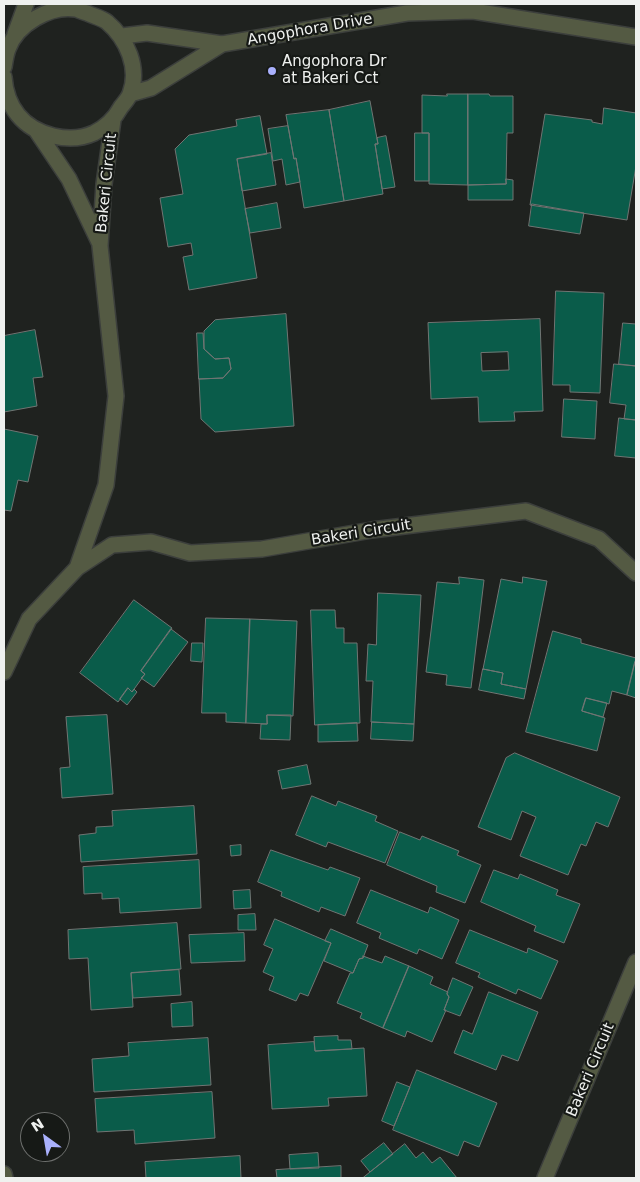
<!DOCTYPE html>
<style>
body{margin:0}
#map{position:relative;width:640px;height:1182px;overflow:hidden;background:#1f221f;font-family:"DejaVu Sans",sans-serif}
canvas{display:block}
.frame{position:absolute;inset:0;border:5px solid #eff1ef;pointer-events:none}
.north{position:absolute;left:20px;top:1112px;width:50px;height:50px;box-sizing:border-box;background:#161916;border:1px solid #6d6f6d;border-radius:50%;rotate:328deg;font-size:14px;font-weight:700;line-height:20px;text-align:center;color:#eff1ef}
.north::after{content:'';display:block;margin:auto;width:18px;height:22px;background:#a9b0fc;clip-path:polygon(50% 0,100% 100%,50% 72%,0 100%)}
</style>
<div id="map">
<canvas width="640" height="1182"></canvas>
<div class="frame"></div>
<div class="north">N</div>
</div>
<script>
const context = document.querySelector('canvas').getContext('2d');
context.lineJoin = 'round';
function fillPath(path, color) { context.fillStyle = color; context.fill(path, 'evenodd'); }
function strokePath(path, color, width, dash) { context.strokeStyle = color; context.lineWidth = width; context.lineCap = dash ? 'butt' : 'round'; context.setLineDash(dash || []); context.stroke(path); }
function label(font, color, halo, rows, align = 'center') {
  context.font = font + ' "DejaVu Sans",sans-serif'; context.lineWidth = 4.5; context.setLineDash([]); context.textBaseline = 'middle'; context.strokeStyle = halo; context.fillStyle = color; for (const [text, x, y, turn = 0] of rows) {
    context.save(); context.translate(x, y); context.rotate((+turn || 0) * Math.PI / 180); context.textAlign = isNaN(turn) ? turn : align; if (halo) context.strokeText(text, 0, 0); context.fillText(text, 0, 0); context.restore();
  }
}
const building = new Path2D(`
 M447,94H468V185L429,184V133H422V95L447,96Z
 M468,94H489L490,96H513V133H507L506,184L468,185Z
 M370,101L378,144H375L383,194L344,201L329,110Z
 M604,108L636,113V166L627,220L530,205L545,114L592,120V122L602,124Z
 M329,110L344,201L304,208L296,158L294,159L286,115Z
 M260,116L267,154L237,159L257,278L189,290L183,257L193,255L191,243L168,247L160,198L183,194L175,149L189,135L237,126L236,120Z
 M288,126L294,159L296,158L300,182L286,185L282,159L273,161L268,129Z
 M415,133H429V181H415Z
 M386,136L395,187L382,189L375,144H378L377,138Z
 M271,153L276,185L242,191L237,159Z
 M506,179L513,180V200H468V185L506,184Z
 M277,203L281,228L250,233L245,209Z
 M532,204L584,213L580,234L529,226Z
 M556,291L604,293L600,393L570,392V385H553Z
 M286,314L294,426L215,432L201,419L199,379L223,378L231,369L229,358L215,359L204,349V331L215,320Z
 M540,319L543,411L514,412L515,421L479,422L478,397L431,399L428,323ZM508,352L509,370L482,371L481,353Z
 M623,323L636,324V366L619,364Z
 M35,330L43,377L33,378L37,406L4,412V336Z
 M197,333H203L204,349L215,359L229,358L231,369L223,378L199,379Z
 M614,364L636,366V420L624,419L626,405L610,403Z
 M564,399L597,401L595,439L562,437Z
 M619,418L636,420V458L615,456Z
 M4,429L38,436L28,482L18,480L11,511L4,510Z
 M459,577L484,580L471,688L446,685L447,675L426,672L437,582L459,584Z
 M523,577L547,581L526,689L501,684L503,673L483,669L501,579L522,583Z
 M378,593L421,595L414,724L371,722L373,681H366L368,644L376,645Z
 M134,600L172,628L141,671L145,674L132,692L128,688L118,702L80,673Z
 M311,610H335L336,628H344V643H357L360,723L315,725Z
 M206,618L250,619L246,723L226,722V713H202Z
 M250,619L297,621L293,716L267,715V724L246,723Z
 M171,629L188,642L154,687L141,678L145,674L141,671Z
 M553,631L581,639V643L636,658L627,695L612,691L609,704L586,698L582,711L605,718L597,751L526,732Z
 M192,643H203L202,662L191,661Z
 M635,662L636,663V698L627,695Z
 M483,669L503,673L501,684L526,689L524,699L479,690Z
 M128,688L132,692L134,689L137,692L127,705L120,699Z
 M586,698L607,703L603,717L582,711Z
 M107,715L113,794L62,798L60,768L70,767L66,717Z
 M267,715H291L290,740L260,739L261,724H267Z
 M372,722L414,724L413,741L371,739Z
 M357,723L358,741L318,742V725Z
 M515,753L620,797L608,827L596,822L586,846L581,844L568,875L520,856L536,817L522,811L511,840L478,827L506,758Z
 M307,765L311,784L282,789L278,771Z
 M312,796L336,806L338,801L377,816L375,821L398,831L385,863L328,842L326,847L296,835Z
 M194,806L197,854L81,862L79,835L96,833V827L113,826L112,811Z
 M400,832L420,840L422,836L459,851L457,855L481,865L465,903L436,892L437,886L387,865Z
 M241,845V855L231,856L230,846Z
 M271,850L328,870L330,867L360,878L345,916L321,907L319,912L281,896L282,892L258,882Z
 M199,860L201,908L120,913L119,898L102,899V893L84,894L83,867Z
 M494,870L518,879L520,874L558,890L556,895L580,904L564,943L534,931L536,926L481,902Z
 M250,890L251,908L234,909L233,891Z
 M371,890L428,913L430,907L459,920L442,959L419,949L417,954L379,938L381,933L357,923Z
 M255,914L256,930H238V915Z
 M275,919L331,943L308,996L300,993L296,1001L269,990L274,977L263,972L273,949L264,945Z
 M177,923L181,969L131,973L133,1007L91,1010L88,958L69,959L68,930Z
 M331,929L368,945L363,958L359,959L353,973L324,961L331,943L325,941Z
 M470,930L527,953L528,948L558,961L541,999L518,989L516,994L478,977L480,973L456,963Z
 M244,933L245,961L191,963L189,935Z
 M363,956L382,963L385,956L409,966L383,1028L360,1018L362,1013L337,1003L350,973H353L359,959L363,958Z
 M409,966L433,977L430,984L448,992L447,994L449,997L444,1010H446L432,1042L407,1031L405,1037L383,1028Z
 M179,970L181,995L133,998L131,973Z
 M453,978L473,987L460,1016L444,1010L449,997L447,994Z
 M489,992L538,1012L518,1061L502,1055L496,1070L454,1053L463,1030L472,1034Z
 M192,1002L193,1026L172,1027L171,1004Z
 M338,1036V1040H351L352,1049L315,1051L314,1037Z
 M208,1038L211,1085L94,1092L92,1059L129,1056L128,1043Z
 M314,1042L315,1051L364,1048L367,1096L328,1098L329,1106L272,1109L268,1045Z
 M417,1070L497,1103L479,1147L464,1141L458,1156L393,1130Z
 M397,1082L410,1087L394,1126L382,1121Z
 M212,1092L215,1138L135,1144L134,1130L97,1132L95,1099Z
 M384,1143L393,1154L370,1172L361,1161Z
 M405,1144L416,1158L423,1152L432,1163L440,1157L457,1178H363Z
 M318,1153L319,1168L290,1169L289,1155Z
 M240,1156L241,1178H146L145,1162Z
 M341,1166V1178H277L276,1170Z`);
fillPath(building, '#0a5c4a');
strokePath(building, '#707573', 1);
const minor = new Path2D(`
 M15,34L26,4
 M122,36L147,33L222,44L407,13L473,11L636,37
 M4,67C5,61 6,54 8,49C17,24 50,5 76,9C79,10 83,12 87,13C93,16 102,18 107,22C127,39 140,68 130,94C128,99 124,103 121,107C115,118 106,127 94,133C70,144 35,136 18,115C9,104 5,90 4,77
 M130,94L151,88L222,44
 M36,130L69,179L99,242
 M77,568L106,485L116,396L100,246L104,184L113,120
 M4,672L29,619L77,568L112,545L151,542L190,553L262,549L372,530L526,511L599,539L636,573
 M4,1174L5,1178
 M545,1178L636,962`);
strokePath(minor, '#3c3f3c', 18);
strokePath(minor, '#545a43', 15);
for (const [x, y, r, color] of [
 [272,71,5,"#a9b0fc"]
]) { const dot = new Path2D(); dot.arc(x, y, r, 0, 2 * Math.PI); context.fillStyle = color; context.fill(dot); strokePath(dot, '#161916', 2); }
label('15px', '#eff1ef', '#161916', [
 ["Angophora Drive",310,30,-10],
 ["Bakeri Circuit",107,183,-84],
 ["Bakeri Circuit",361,533,-9],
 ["Bakeri Circuit",591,1070,-67]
]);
label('15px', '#eff1ef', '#161916', [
 ["Angophora Dr",282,62],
 ["at Bakeri Cct",282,79]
], 'left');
</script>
